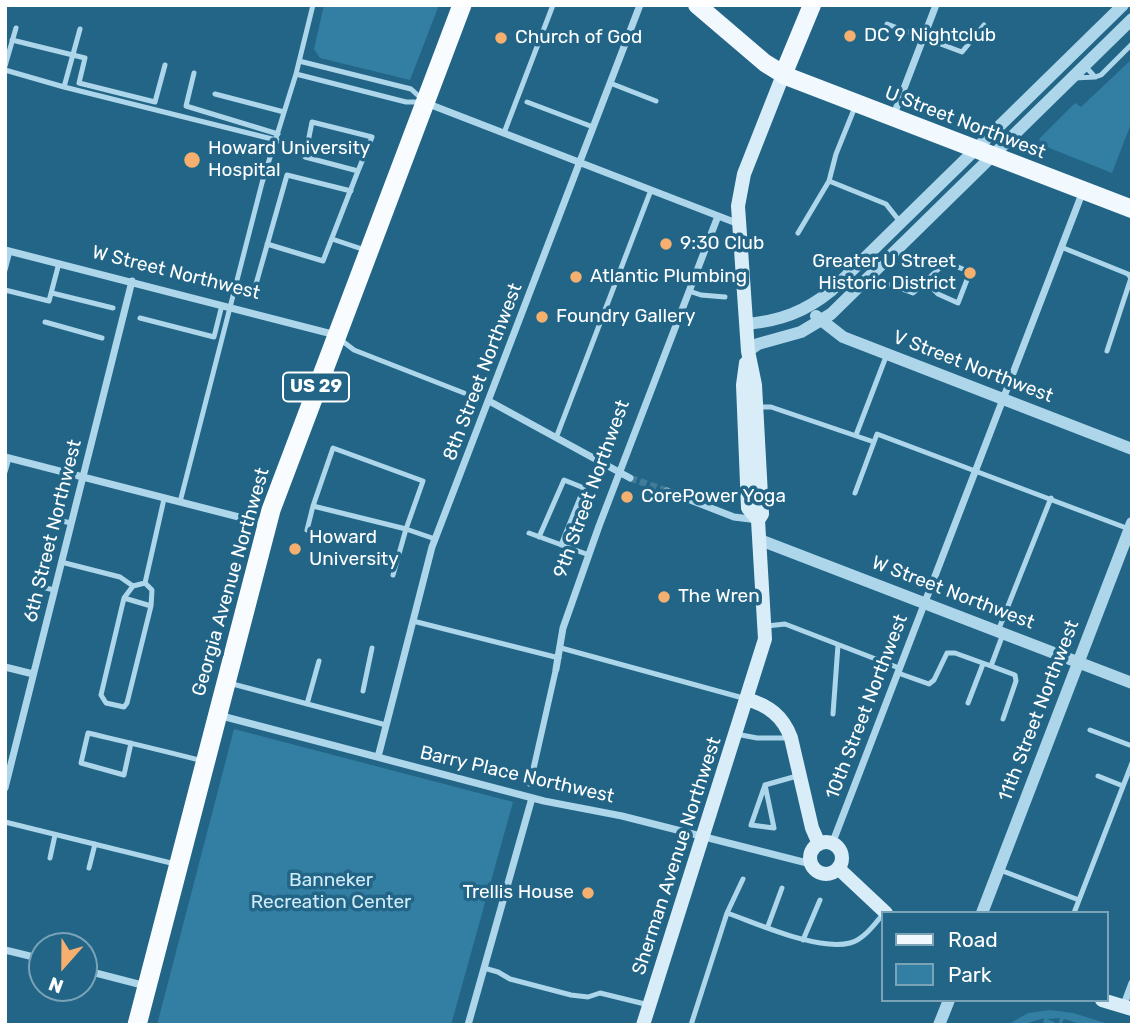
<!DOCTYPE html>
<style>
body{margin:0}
#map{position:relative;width:1137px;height:1030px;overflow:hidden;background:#226587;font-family:Rubik,sans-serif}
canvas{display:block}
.frame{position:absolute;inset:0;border:7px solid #fff;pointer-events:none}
.legend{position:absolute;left:881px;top:911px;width:228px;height:91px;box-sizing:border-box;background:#226587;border:2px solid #7aa3b7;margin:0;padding:9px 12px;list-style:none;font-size:21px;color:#fff}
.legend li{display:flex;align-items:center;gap:14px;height:35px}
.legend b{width:35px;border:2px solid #7aa3b7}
.north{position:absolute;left:28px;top:932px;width:70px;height:70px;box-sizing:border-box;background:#226587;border:2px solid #7aa3b7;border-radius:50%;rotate:201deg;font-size:19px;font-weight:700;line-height:28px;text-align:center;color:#fff}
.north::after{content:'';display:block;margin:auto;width:24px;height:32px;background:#f5b06f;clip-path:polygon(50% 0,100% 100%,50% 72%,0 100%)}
</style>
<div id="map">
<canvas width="1137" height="1030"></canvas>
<div class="frame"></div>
<ul class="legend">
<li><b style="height:9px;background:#f1f9fe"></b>Road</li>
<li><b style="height:19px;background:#337fa3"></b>Park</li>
</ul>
<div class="north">N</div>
</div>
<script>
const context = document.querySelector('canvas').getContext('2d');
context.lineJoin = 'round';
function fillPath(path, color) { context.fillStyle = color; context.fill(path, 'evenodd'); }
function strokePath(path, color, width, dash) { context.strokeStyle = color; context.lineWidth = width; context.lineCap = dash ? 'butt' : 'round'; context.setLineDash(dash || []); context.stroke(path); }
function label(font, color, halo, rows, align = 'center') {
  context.font = font + ' Rubik,sans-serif'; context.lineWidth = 7; context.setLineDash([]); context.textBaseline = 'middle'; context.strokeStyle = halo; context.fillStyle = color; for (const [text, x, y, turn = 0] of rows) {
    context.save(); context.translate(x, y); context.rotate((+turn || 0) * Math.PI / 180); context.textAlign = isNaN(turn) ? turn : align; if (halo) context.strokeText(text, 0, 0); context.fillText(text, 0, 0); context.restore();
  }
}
fillPath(new Path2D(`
 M324,5H439L410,80L320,58L314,49Z
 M1132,59V121L1112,173L1042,145L1039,139L1075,103L1081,107Z
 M234,729L513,802L451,1025H157Z
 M1050,1010L1073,1013L1112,1025H1084L1064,1019L1061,1025H1058L1060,1018L1047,1019L1055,1022L1054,1025H1043L1044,1018L1022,1025H1007L1028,1013Z`), '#337fa3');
strokePath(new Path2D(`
 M630,478L667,491`), '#437c99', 7, [7, 3.5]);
strokePath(new Path2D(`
 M887,24L962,52L984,25
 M12,40L85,58L79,83L155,102L165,65
 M299,61L411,89L423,100
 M1084,65L1095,77L1101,75L1132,44
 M5,66L16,28
 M5,70L64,87L276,140L306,151
 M194,73L186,106L278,134
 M296,74L406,102H419
 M1074,78L1095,77
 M610,83L656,101
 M64,87L80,29
 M215,94L284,112
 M527,102L593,127
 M855,107L836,154L829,181L886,204L901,223
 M504,133L553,5
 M798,233L829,181
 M332,239L365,250
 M267,244L323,261L358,171L305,157L312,122L372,137L358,171
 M1061,247L1128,274L1131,278L1107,351
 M5,270L10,251
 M871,278L913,293L946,262L970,272L958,303L938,294L926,282
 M5,290L49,301L59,263
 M254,291L287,175L351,191
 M689,291L701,295L725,297
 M52,293L113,308
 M140,318L214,337L222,305
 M45,322L102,338
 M341,340L354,350L464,393
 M759,407H771L874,442
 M856,435L887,354
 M556,438L651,190
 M333,448L423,481L406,529L313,506Z
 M5,472L9,458
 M855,493L877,434L1129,529
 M180,502L262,183L296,74L313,5
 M50,528L53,519L71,523
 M307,530L313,506
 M529,533L589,555
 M539,537L564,480L584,488L561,545
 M61,562L120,577L133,586
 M393,575L406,529L435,539
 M145,583L133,586L124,598L101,695L106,703L124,707L127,703L151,606L152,590L145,583L164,499
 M42,587L54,590
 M124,598L151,606
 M413,621L559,658
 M767,626L785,624L899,668
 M998,631L1051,498
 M561,648L743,698
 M898,673L929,684L934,680L947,653H955L991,666
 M229,683L386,725
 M363,691L372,648
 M968,703L983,664
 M307,704L319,661
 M833,714L838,645
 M1003,719L1016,681L1015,675L991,666L1003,634
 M1090,730L1132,746
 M736,734L757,738H788
 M131,743L124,775L81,763L88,733C126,742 165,751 203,761
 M1098,776L1123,786
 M765,785L774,828L751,825L765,785L797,776
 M5,822L175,864
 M50,858L55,835
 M89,868L95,844
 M1000,870L1079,900
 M727,913C759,924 817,951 850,943C863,940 875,924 883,914
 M1074,913L1132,763
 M768,926L782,888
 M803,940L820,900
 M484,968L498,972L510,979L571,995L588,997L600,993L649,1005
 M691,1025L727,913L743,879`), '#add6ea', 5);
strokePath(new Path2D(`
 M530,784L556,669`), '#add6ea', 6);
strokePath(new Path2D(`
 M426,103L739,224
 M893,117L936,5
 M5,250L336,335
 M489,401L630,478
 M5,457L266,524
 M667,491L734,517L758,520
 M5,667L33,674
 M556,669L563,628L599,526L718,216
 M218,715L544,801L622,816L811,864
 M378,757L432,547L640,5
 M5,788L132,281
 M832,844L1083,191
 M5,950L42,959
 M84,970L146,986
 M1123,1007L1132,983
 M468,1025L532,798`), '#add6ea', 7);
strokePath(new Path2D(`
 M816,316L843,337L1132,449
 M746,324C780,321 805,312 832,290L1123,5
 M748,351L758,344L801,332L831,314L1132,19
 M760,540L1132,683
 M982,913L1132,523
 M939,1025L949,1000`), '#add6ea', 12);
strokePath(new Path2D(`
 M746,363L743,385L748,508L758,520
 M746,699C768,705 783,716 791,738L812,828L819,844
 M810 858a16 16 0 1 1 32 0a16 16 0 1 1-32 0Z
 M838,868L886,913
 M1102,1000L1132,1009
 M643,1025L765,639L758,520L762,514L755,385L748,351L738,206L744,174L783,75`), '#d8edf8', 14);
strokePath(new Path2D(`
 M697,5L765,63L786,76L1132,209
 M783,75L812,5`), '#f1f9fe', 18);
strokePath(new Path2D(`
 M137,1025L271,510L462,5`), '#f8fcfe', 19);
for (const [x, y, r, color] of [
 [850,36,7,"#f5b06f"],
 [501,38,7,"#f5b06f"],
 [192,160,9,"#f5b06f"],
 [666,244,7,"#f5b06f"],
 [970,273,7,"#f5b06f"],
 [576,277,7,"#f5b06f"],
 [542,317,7,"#f5b06f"],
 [627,497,7,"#f5b06f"],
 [295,549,7,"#f5b06f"],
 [664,597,7,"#f5b06f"],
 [588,893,7,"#f5b06f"]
]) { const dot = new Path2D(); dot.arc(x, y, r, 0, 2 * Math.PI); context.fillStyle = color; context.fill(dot); strokePath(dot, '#226587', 2.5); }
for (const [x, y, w] of [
 [316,387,66]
]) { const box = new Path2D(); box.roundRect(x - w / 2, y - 14.5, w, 29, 5); context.fillStyle = '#226587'; context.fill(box); strokePath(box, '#fff', 2); }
label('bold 18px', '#fff', null, [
 ["US 29",316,387]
]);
label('19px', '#fff', '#226587', [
 ["DC 9 Nightclub",864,36],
 ["Church of God",515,38],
 ["Howard University",208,149],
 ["Hospital",208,171],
 ["9:30 Club",680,244],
 ["Greater U Street",956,262,"right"],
 ["Historic District",956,284,"right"],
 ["Atlantic Plumbing",590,277],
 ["Foundry Gallery",556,317],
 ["CorePower Yoga",641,497],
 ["Howard",309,538],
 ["University",309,560],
 ["The Wren",678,597],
 ["Trellis House",574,893,"right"]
], 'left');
label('19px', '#fff', '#226587', [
 ["U Street Northwest",965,123,21],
 ["W Street Northwest",176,273,14],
 ["V Street Northwest",973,367,21],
 ["8th Street Northwest",483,372,-69],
 ["9th Street Northwest",592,489,-70],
 ["6th Street Northwest",53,531,-76],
 ["Georgia Avenue Northwest",231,582,-74],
 ["W Street Northwest",953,593,21],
 ["10th Street Northwest",867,707,-69],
 ["11th Street Northwest",1039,711,-69],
 ["Barry Place Northwest",517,775,13],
 ["Sherman Avenue Northwest",677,856,-72]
]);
label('19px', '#d1ebf7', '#226587', [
 ["Banneker",331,881],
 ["Recreation Center",331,903]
]);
</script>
